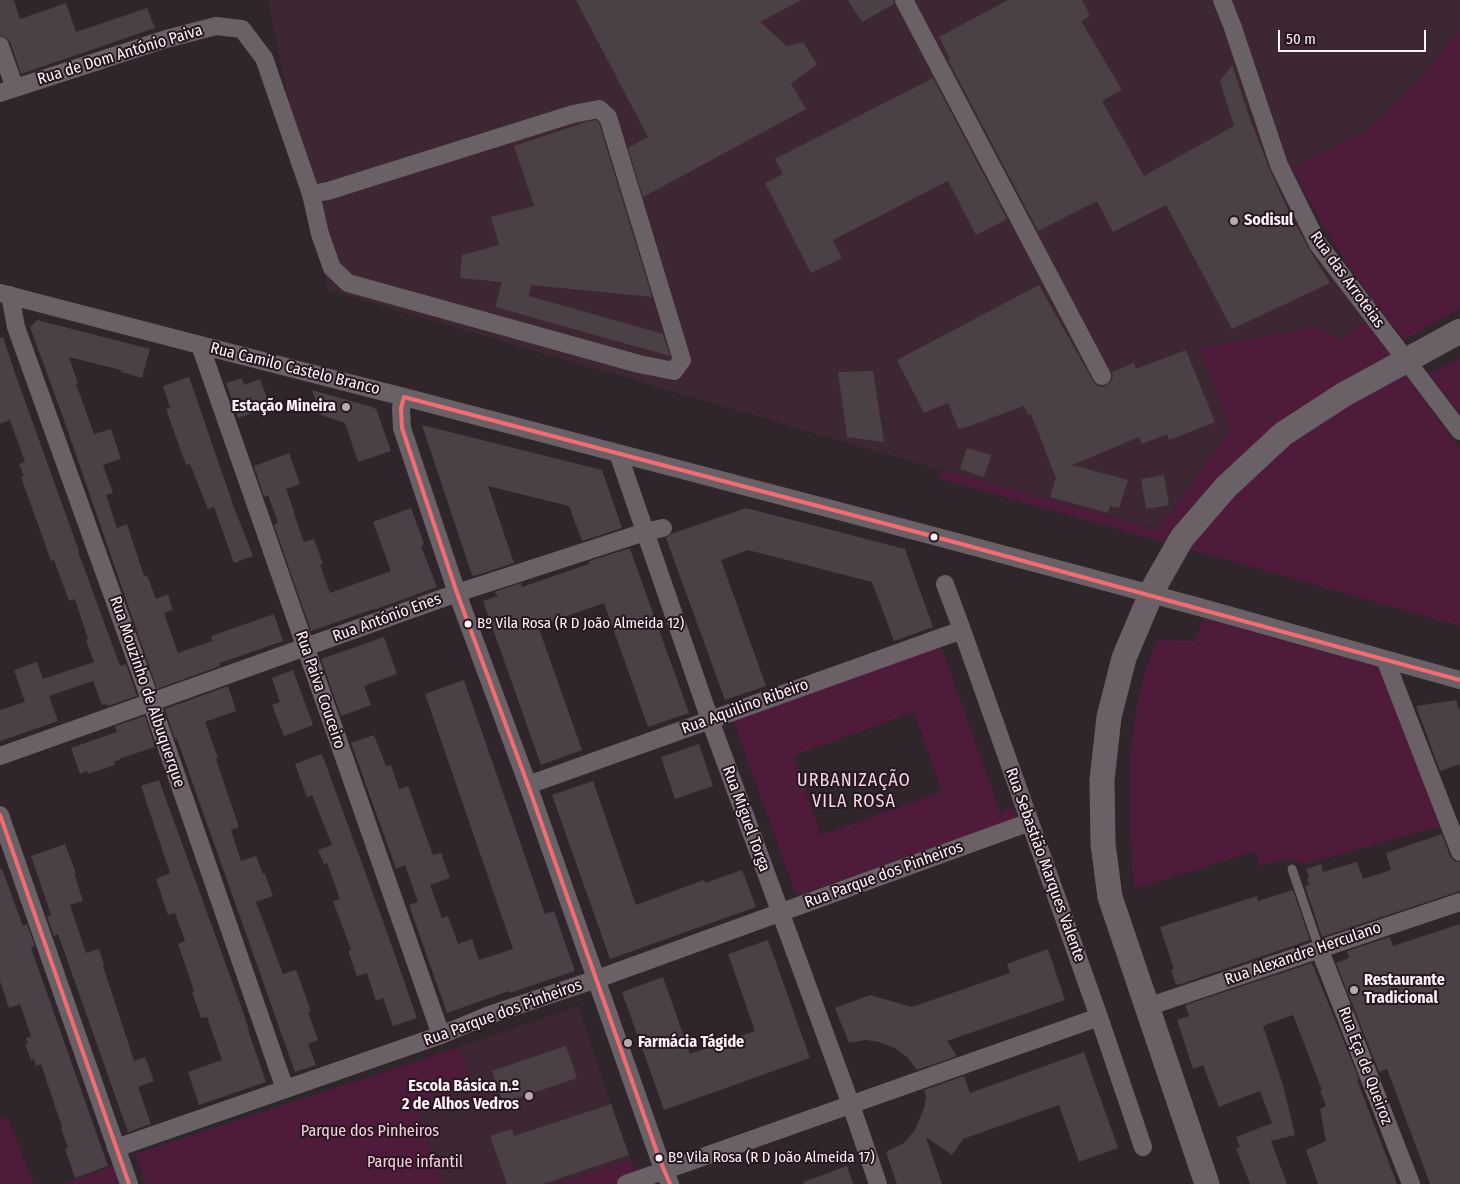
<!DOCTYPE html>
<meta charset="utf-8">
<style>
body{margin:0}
#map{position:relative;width:1460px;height:1184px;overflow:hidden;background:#2f252a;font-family:"Fira Sans Condensed",sans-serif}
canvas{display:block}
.scale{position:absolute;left:1278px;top:30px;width:148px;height:22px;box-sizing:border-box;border:2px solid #fef1f7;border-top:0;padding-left:6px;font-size:15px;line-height:18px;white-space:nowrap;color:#fef1f7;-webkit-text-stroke:4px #281720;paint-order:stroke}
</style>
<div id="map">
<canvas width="1460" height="1184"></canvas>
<div class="scale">50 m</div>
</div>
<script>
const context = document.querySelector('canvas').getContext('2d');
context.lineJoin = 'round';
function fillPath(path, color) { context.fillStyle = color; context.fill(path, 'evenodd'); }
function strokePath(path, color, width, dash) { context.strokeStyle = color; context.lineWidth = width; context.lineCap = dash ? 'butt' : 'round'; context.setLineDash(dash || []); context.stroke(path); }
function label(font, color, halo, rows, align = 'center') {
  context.font = font + ' "Fira Sans Condensed",sans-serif'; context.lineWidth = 4; context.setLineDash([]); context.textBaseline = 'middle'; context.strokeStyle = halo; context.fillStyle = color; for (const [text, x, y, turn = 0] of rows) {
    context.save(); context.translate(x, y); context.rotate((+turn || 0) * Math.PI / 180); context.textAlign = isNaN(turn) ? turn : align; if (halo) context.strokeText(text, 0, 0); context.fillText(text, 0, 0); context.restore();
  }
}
fillPath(new Path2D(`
 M268,0H1460V29L1430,68L1368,130L1283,173L1374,317L1232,430L1158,530L885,454L328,290Z
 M578,1006L630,1159L558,1184H443L416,1107L473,1088L459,1047Z`), '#3d2733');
fillPath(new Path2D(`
 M1460,29V309L1404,340C1382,313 1361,285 1342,256C1323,228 1308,198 1292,168L1368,130L1430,68Z
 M1366,322L1460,448V626L938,478L943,470L1158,530L1231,430L1200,348L1318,327L1339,340Z
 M1460,357V414L1429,374Z
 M1204,618L1382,667L1441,826L1305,864L1287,858L1260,866L1255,851L1134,889C1129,815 1124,748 1144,676C1147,663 1153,652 1157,640L1195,641Z
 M941,646L1000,812L1014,808L1016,816L1010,820L803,894H798L794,889L733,720ZM914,712L942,792L821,835L793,756Z
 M459,1047L473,1088L416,1107L443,1184H146L135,1154Z
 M7,1117L34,1184H0V1120Z
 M630,1159L642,1179L626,1184H558Z
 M113,1166L119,1184H63Z`), '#4f1b3a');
fillPath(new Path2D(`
 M0,0H14L20,19L66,3L76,32L147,8L155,28L21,74L10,42L6,38L0,36Z
 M576,0H801L760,22L787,46L803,42L817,64L791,84L806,109L643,197L628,148L648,137Z
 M848,0H893L894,4L862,22Z
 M1008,0H1082L1090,16L1081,21L1122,90L1102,101L1144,176L1234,126L1220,81L1232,65L1249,116L1269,168L1288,210L1309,249L1330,283L1232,329L1166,205L1113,232L1097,201L1038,231L948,60L950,59L939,37Z
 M933,78L1007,219L976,235L948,181L833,240L842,258L811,273L765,183L783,174L775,159Z
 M596,120L599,123L652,297L531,285L529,296L663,334L670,356L495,307L502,282L460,278L462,255L499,245L491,217L534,206L514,146L586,122Z
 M1039,285L1093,381L1096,385L1102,387L1107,385L1111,381L1113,377L1112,372L1134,363L1136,369L1186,350L1215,422L1169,440L1167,434L1142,444L1139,437L1072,465L1128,480L1119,508L1110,506L1108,513L1050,497L1056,478L1031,414L1028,415L1024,406L964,428H958L948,403L924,413L897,360Z
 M37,320L150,349L142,378L121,372V370L69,357L78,383L76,384L94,434L111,429L121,459L103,465L113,493L106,495L117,528L127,524L144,576L147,575L156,599L168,594L173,610L164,613L178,653L212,641L211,636L274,614L283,641L220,663V666L157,689L64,420L30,327Z
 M3,337L16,376L79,551H78L120,666L126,664L137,696L108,706L107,704L102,705L93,681L49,696L58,721L0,741V710L25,702L14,670L37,662L43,679L94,662L86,640L88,639L75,599L69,601L54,560L51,561L21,477L24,476L19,464L25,462L10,420L0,424V338Z
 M873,371L884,442L847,437L838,372Z
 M189,377L235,510L253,556L234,563L214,507L208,509L190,464L186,465L166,409L170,408L163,386Z
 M242,378L244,385L260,379L270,407L238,418L226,383Z
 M312,390L372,407L374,409L376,408L391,451L358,462L345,423L321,415Z
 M422,425L602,470L622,528L582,541L569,506L488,486L514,563L474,576L472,575Z
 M967,448L991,455L984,477L960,469Z
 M289,453L300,484L286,489L295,514H294L304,542L314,539L323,564L320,565L330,593L391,571L373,522L411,508L424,544L421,546L437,587L374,610V609L311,631L274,525L278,523L268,495L264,497L254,466Z
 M1164,475L1169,505L1146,509L1141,479Z
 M746,508L905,549L933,627L894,641L872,582L748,550L721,560L766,686L725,700L666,538L671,534Z
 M628,549H630L689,713L648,727L604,603L538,626L582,750L541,765L483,601L498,596L494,592L521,583L522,587L589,564V561Z
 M384,637L397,674L364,686L371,705L341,716L321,659Z
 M293,670L313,725L284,736L272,705L280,702L272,678Z
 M464,680L545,914L554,911L575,971L510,993L509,991L447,1013L409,905L418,902L405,865L396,869L351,743L374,735L386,766L391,765L399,789L408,786L433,855L441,853L450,878L430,885L442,918L448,916L458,944L472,939L479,960L513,949L425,694Z
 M228,686L236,711L205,722L218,758L216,759L239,827L231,830L241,861L256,856L263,874H265L273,896L256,902L283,974L296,970L311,1011L308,1012L318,1040L308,1044L316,1065L295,1072L177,739L175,740L165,709Z
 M1456,700L1460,712V764L1440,771L1416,706Z
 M145,716L155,747L121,758V759L114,762L115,765L88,774L87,771L80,774L71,748L117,732L115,726Z
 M699,744L713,786L675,799L661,757Z
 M322,754L383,921L417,1018L393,1026L383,998L376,1001L367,973L357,976L348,951L351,950L333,901L340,899L327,863L324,864L318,850L332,845L312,795L307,797L295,764Z
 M159,780L242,1009L249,1030H248L266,1082L199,1105L188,1072L222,1060L207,1017L201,1018L192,992L194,991L178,944L185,941L175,913L168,915L156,879L170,873L141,786Z
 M593,781L636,905L704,880L705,883L742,870L756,907L610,959L552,795Z
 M1442,834L1450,856L1454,861L1460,862V891L1322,937L1305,886L1309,885L1307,879L1309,878L1306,869L1321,864L1323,872L1357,862L1363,879L1391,870L1386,853Z
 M65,844L76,873H74L83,901L70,905L86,953L99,949L104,965L103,966L134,1061L145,1057L154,1081L138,1087L151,1124L128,1132L58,934L54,936L47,917L51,915L31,856Z
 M0,869H2L23,926L27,924L35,946L31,948L108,1166L75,1178L65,1149L68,1148L61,1128L62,1127L41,1064L36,1066L34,1059L31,1060L25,1044L28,1043L26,1038L31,1036L20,1004L9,1008L0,981Z
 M1293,890L1310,940L1178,985V984L1176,985L1171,970L1174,969L1160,927L1257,896L1258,901Z
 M1460,924V1184H1430L1387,1069L1379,1072L1336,963L1349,958L1347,951L1390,937L1393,946Z
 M768,940L810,1058L664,1110L622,992L663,977L690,1054L755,1031L728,954Z
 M1048,949L1065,1000L947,1041L957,1056L917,1070L907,1057L895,1048L879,1042L865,1040L849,1043L835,1008L870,995L912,1007L1010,973L1007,964Z
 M1312,963L1359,1079L1357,1080L1397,1184H1318L1306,1150L1326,1141L1320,1109L1326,1106L1320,1090H1322L1293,1015L1263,1026L1283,1085L1295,1135L1271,1141L1287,1184H1250L1236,1148L1240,1147L1236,1137L1272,1123L1260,1091L1219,1107L1203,1065L1193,1069L1177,1020L1189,1016L1185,1005Z
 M566,1046L577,1078L503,1103L492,1071Z
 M1084,1052L1118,1148L1079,1162L1059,1105L963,1139L952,1155L926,1137L942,1184H897L886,1152L904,1143L915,1130L924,1108L926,1097L924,1090L964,1076L970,1093Z
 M611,1104L629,1155L543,1184H507L490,1136L512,1129L514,1136Z
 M847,1166L853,1184H804L803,1182Z`), '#4a4045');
strokePath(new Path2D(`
 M1292,869L1319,948`), '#696165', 9);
strokePath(new Path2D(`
 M904,0L1102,376
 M1222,0L1232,25L1279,165L1318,244L1460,431
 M0,46L15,88
 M0,93L166,39L216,26L242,29L264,58L311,194L320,234L332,268L348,283L639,364L674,371L682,360L608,117L599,109L573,114L328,191L311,194
 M0,293L200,345L404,397L934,536L1192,605L1460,680
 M10,295L16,327L151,702L285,1089
 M200,345L441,1035
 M404,397L401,408L402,428L457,593L528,785L659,1158L670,1184
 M618,453L710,720L851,1105L878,1184
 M945,584L962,630L1099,1017L1143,1147
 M1385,659L1460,852
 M0,756L457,593L645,532L663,528
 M528,785L962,630
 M0,815L129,1184
 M1319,948L1411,1184
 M1147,1007L1460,902
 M116,1148L441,1035L489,1015L597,979L1030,822
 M626,1184L1099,1017`), '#696165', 18);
strokePath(new Path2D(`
 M1207,1184L1110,897L1103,844L1102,780L1109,717L1124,658L1154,587L1182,538L1226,487L1283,434L1343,395L1460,331`), '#696165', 25);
strokePath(new Path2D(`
 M404,397L932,536L1460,680
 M404,397L401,408L402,428L457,593L528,785L659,1158L670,1184
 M0,815L129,1184`), '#f46c71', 4);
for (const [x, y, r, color] of [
 [1234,221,5,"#b6aaaf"],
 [346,407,5,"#b6aaaf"],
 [934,537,4.5,"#fef1f7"],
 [468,624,4.5,"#fef1f7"],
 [1354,990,5,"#b6aaaf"],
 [628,1043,5,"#b6aaaf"],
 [529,1096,5,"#b6aaaf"],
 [659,1158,4.5,"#fef1f7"]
]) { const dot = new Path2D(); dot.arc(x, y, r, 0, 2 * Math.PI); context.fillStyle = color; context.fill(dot); strokePath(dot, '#281720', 2); }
label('15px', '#fef1f7', '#281720', [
 ["Bº Vila Rosa (R D João Almeida 12)",477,624],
 ["Bº Vila Rosa (R D João Almeida 17)",668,1158]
], 'left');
label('16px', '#fef1f7', '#281720', [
 ["Rua de Dom António Paiva",120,55,-17],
 ["Rua das Arroteias",1347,280,54],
 ["Rua Camilo Castelo Branco",295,369,14],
 ["Rua António Enes",387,618,-20],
 ["Rua Paiva Couceiro",320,690,71],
 ["Rua Mouzinho de Albuquerque",147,692,71],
 ["Rua Aquilino Ribeiro",745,707,-20],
 ["Rua Miguel Torga",746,819,70],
 ["Rua Sebastião Marques Valente",1045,865,70],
 ["Rua Parque dos Pinheiros",884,875,-20],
 ["Rua Alexandre Herculano",1303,954,-19],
 ["Rua Parque dos Pinheiros",503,1013,-20],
 ["Rua Eça de Queiroz",1365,1066,69]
]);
label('bold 16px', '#fef1f7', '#281720', [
 ["Sodisul",1244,221],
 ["Estação Mineira",336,407,"right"],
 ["Restaurante",1364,981],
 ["Tradicional",1364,999],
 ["Farmácia Tágide",638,1043],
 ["Escola Básica n.º",519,1087,"right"],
 ["2 de Alhos Vedros",519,1105,"right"]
], 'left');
label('16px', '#f8cfe3', '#281720', [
 ["Parque dos Pinheiros",370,1132],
 ["Parque infantil",415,1163]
]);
context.letterSpacing = '1px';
label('18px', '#f1d8e4', '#281720', [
 ["URBANIZAÇÃO",854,781],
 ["VILA ROSA",854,802]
]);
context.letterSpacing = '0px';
</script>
